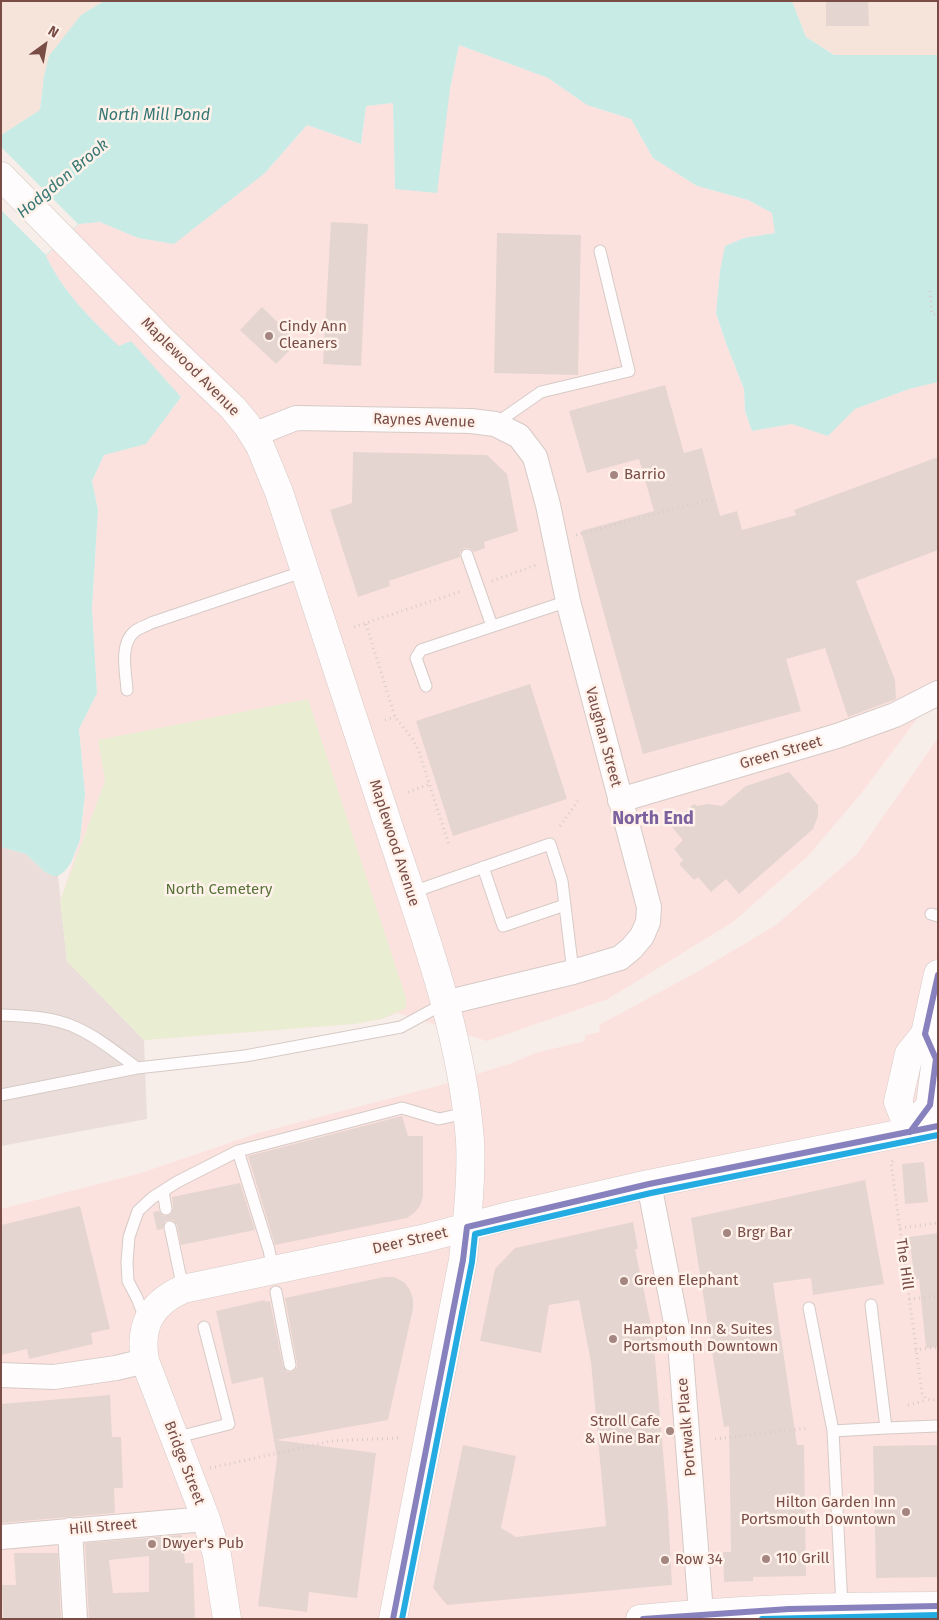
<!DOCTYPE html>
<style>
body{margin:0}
#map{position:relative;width:939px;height:1620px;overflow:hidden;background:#f8eee9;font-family:"Fira Sans",sans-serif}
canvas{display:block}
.frame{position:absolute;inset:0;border:2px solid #794d46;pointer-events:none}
.north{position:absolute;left:20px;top:20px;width:50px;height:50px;-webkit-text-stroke:4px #fff2eb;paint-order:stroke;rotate:32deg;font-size:14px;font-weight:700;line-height:20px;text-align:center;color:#794d46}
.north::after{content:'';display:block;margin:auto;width:18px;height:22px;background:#794d46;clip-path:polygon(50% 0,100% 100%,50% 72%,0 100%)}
</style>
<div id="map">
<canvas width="939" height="1620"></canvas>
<div class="frame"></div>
<div class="north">N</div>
</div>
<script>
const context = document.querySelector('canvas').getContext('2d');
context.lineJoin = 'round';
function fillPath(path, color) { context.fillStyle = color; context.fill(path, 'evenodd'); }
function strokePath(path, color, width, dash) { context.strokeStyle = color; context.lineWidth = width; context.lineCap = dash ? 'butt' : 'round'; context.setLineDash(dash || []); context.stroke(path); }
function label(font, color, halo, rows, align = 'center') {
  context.font = font + ' "Fira Sans",sans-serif'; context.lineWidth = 5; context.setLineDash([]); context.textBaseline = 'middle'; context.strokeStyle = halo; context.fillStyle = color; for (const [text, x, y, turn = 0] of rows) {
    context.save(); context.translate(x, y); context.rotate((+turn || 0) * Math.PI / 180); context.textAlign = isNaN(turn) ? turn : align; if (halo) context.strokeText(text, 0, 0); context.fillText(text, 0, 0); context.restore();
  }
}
fillPath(new Path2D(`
 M1,1H104L81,15L44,76L40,110L1,135Z
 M792,1H938V55H834L806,37Z`), '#f6e3da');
fillPath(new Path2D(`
 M459,45L548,78L587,105L631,119L653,158L697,186L748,200L772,213L776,233L744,238L720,271L716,313L726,343L744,389L745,411L752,431L792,424L828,436L855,409L909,389L938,382V691L860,795L808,856L733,922L608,999L487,1041L397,1013L382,1019L354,1024L144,1040L60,901L80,840L84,808L85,794L79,729L97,693L92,608L98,510L92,481L104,455L146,443L181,397L119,347L83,312L56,276L46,256L79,224L100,222L138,238L265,173L307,125L361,144L366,106L393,103L395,189L450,89Z
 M938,738V1619H1V1209L141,1173L258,1133L445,1084L512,1063L535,1053L585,1041V1035L600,1032L599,1025L697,972L776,925L857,854Z`), '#fce2df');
fillPath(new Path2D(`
 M1,847L26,854L45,872L53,876H58L67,961L144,1040L147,1119L1,1146Z`), '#ebdeda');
fillPath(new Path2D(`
 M308,699L406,998V1008L382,1019L354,1024L144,1040L67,961L60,901L105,781L98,740Z`), '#e9edd2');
fillPath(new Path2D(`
 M104,1H792L806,37L834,55H938V382L909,389L855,409L828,436L792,424L752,431L745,411L744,389L726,343L716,313L720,271L725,246L744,238L775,233L772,213L748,200L697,186L653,158L631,119L587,105L548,78L459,45L450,89L437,193L395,189L393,103L366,106L361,144L307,125L265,173L174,244L138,238L100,222L79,224L46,256C64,293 90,318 119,346L131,341L181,397L146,444L104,455L92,481L98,510L92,608L97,693L79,729L85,794L80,840L71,863L65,871L58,876H53L45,872L26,854L1,847V135L40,110L44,76L49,56L81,15Z`), '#c9ebe6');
fillPath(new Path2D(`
 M1,147L78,224L46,255L1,210Z`), '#f8eee9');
fillPath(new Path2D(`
 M826,1H868L869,26H826Z
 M331,222L368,224L361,366L323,364Z
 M497,233L581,235L578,375L494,373Z
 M262,307L298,342L276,364L240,330Z
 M665,385L684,453L702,448L720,516L737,511L742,530L796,515L794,510L938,457V550L856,581L895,680L896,699L848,717L825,648L786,659L801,711L643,754L581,531L654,511L639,459L587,473L569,411Z
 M353,452L487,455L507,474L518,531L484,542L485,548L474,552L469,548H464L460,553V557L389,581L390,586L358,597L330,510L352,503Z
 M530,684L567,799L453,836L416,721Z
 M789,772L818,805V816L813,829L739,894L726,879L711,892L698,877L694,880L679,864L683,860L674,849L683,840L670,825L694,804L697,806L708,804L722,806L746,786Z
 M402,1116L408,1136H423V1196L420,1206L414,1213L407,1218L275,1245L248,1156Z
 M924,1162L928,1202L905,1204L902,1164Z
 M865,1180L884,1284L813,1295L811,1278L773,1283L797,1445H804L806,1576L753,1577V1581L724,1582L723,1552H731L729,1426L724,1427L691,1218Z
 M240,1183L255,1230L181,1245L177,1225L173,1220L165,1221L163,1229L157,1230L153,1212L159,1211L164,1216L171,1214L173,1208L172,1197Z
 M80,1206L110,1329L91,1333L93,1344L29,1359L27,1349L1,1355V1225Z
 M633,1222L638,1249H635L653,1334L668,1510L672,1585L447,1605L433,1588L463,1445L516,1456L501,1528L516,1537L606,1526L591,1362L579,1300L549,1305L541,1353L480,1341L495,1269L515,1248Z
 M938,1233V1347L926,1348L919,1279L915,1280L909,1237Z
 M384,1277H394L404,1282L410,1290L413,1299V1309L388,1420L276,1440L376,1453L357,1598L309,1592L307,1612L258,1606L277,1458L263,1377L232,1384L216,1311L265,1300V1302L270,1301L283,1366L287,1372H292L297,1368V1364L285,1298Z
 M110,1395L112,1437H121L123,1488H114L115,1513L1,1523V1404Z
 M938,1445V1577L876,1578L873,1446Z
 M182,1535L185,1563H193L195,1619H89L85,1543ZM149,1556V1592L113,1593L109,1560Z
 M14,1553H58L61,1619H3L2,1585H16Z`), '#e5d5d0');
const service = new Path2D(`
 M495,424L541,392L629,371L600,251
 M467,555L492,626
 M426,686L416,658L421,650L568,601
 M127,690C126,673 119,645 134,632C138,628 146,626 151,623L305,571
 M483,867L503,926L565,905
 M410,893L550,844L562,881L573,972
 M931,914L938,916
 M1,1015C26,1016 54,1017 77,1028C99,1038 118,1054 137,1068
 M1,1095L137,1068L245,1056L401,1027L445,1003
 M238,1151L269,1250L273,1270
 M163,1191L166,1209
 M170,1227L183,1289
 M276,1292L290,1365
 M809,1308L833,1431L842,1606
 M146,1321L137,1298L128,1281L127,1262L129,1237L138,1211L152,1198L177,1182L238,1151L402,1108L439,1119L466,1113
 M886,1428L938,1426
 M833,1431L886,1428L871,1305
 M174,1438L229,1424L204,1327`);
const minor = new Path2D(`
 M253,435L296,418L471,421L495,424L519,436L535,457L548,505L568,601L649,907L648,922L642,936L632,948L620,958L573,972L445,1003
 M620,800L837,736L895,715L938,693
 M649,1184L680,1343L701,1613
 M1,1375L54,1377L116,1368L145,1361
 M70,1530L75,1619
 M1,1537L206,1519`);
const tertiary = new Path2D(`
 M1,176L162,340L233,408L247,425L260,446L279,492C314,599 349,705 384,812C419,920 461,1026 470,1140C472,1180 467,1221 463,1260L393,1619
 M910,1132L898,1102L909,1054L925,1034L938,974
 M910,1132L930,1105L936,1059L925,1034
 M227,1619L217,1555L206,1519L145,1361C139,1326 150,1304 183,1289L422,1239L505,1217L649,1184L938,1126
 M640,1619C739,1609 838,1606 938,1606`);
strokePath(service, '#d6cac6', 13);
strokePath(minor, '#d6cac6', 26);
strokePath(tertiary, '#d6cac6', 29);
strokePath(new Path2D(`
 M930,291L932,314H938
 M576,535L716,498
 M492,581L536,565
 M366,624L395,717L412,738L419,752L449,845
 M354,627L462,591
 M385,720L395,717
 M408,792L430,784
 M560,826L578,801
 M893,1161L891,1162L922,1393L926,1399L938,1401
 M900,1228L938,1223
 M909,1299L938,1296
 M915,1350L938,1347
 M908,1405L921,1402L926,1399
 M715,1439L808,1428
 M210,1468L332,1441L398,1438`), '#d9ccc8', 3, [1, 4]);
strokePath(service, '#fefcfc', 11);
strokePath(minor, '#fefcfc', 24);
strokePath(tertiary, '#fefcfc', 28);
strokePath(new Path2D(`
 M910,1132L930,1105L936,1059L925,1034L938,975
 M393,1619L463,1260L467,1227L649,1184L938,1126
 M643,1619L789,1609L938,1606`), '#8781bd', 6);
strokePath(new Path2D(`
 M402,1619L472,1262L475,1234L651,1193L938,1135
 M762,1619L938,1615`), '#24abe2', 6);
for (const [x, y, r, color] of [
 [269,336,5,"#a5857f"],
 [614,475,5,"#a5857f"],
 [727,1233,5,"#a5857f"],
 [624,1281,5,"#a5857f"],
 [613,1339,5,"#a5857f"],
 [670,1431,5,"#a5857f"],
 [906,1512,5,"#a5857f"],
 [152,1544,5,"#a5857f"],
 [766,1559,5,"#a5857f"],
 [665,1560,5,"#a5857f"]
]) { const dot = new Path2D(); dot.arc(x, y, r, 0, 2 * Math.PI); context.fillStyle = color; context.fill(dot); strokePath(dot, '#fff2eb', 2); }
label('15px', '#794d46', '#fff2eb', [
 ["Cindy Ann",279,327],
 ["Cleaners",279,344],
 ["Barrio",624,475],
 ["Brgr Bar",737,1233],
 ["Green Elephant",634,1281],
 ["Hampton Inn & Suites",623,1330],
 ["Portsmouth Downtown",623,1347],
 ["Stroll Cafe",660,1422,"right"],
 ["& Wine Bar",660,1439,"right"],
 ["Hilton Garden Inn",896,1503,"right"],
 ["Portsmouth Downtown",896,1520,"right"],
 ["Dwyer's Pub",162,1544],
 ["110 Grill",776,1559],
 ["Row 34",675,1560]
], 'left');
label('15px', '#794d46', '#fff2eb', [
 ["Maplewood Avenue",190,367,45],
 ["Raynes Avenue",424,421,2],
 ["Vaughan Street",603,737,75],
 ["Green Street",781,753,-16],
 ["Maplewood Avenue",394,843,72],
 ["Deer Street",410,1241,-13],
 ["The Hill",904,1264,82],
 ["Portwalk Place",687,1427,-95],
 ["Bridge Street",184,1463,69],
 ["Hill Street",103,1527,-5]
]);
label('15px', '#577338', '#fff2eb', [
 ["North Cemetery",219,890]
]);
label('italic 16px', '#367874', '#fff2eb', [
 ["North Mill Pond",154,116],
 ["Hodgdon Brook",63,179,-40]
]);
label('bold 18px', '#7b619d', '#fff2eb', [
 ["North End",653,819]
]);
</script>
